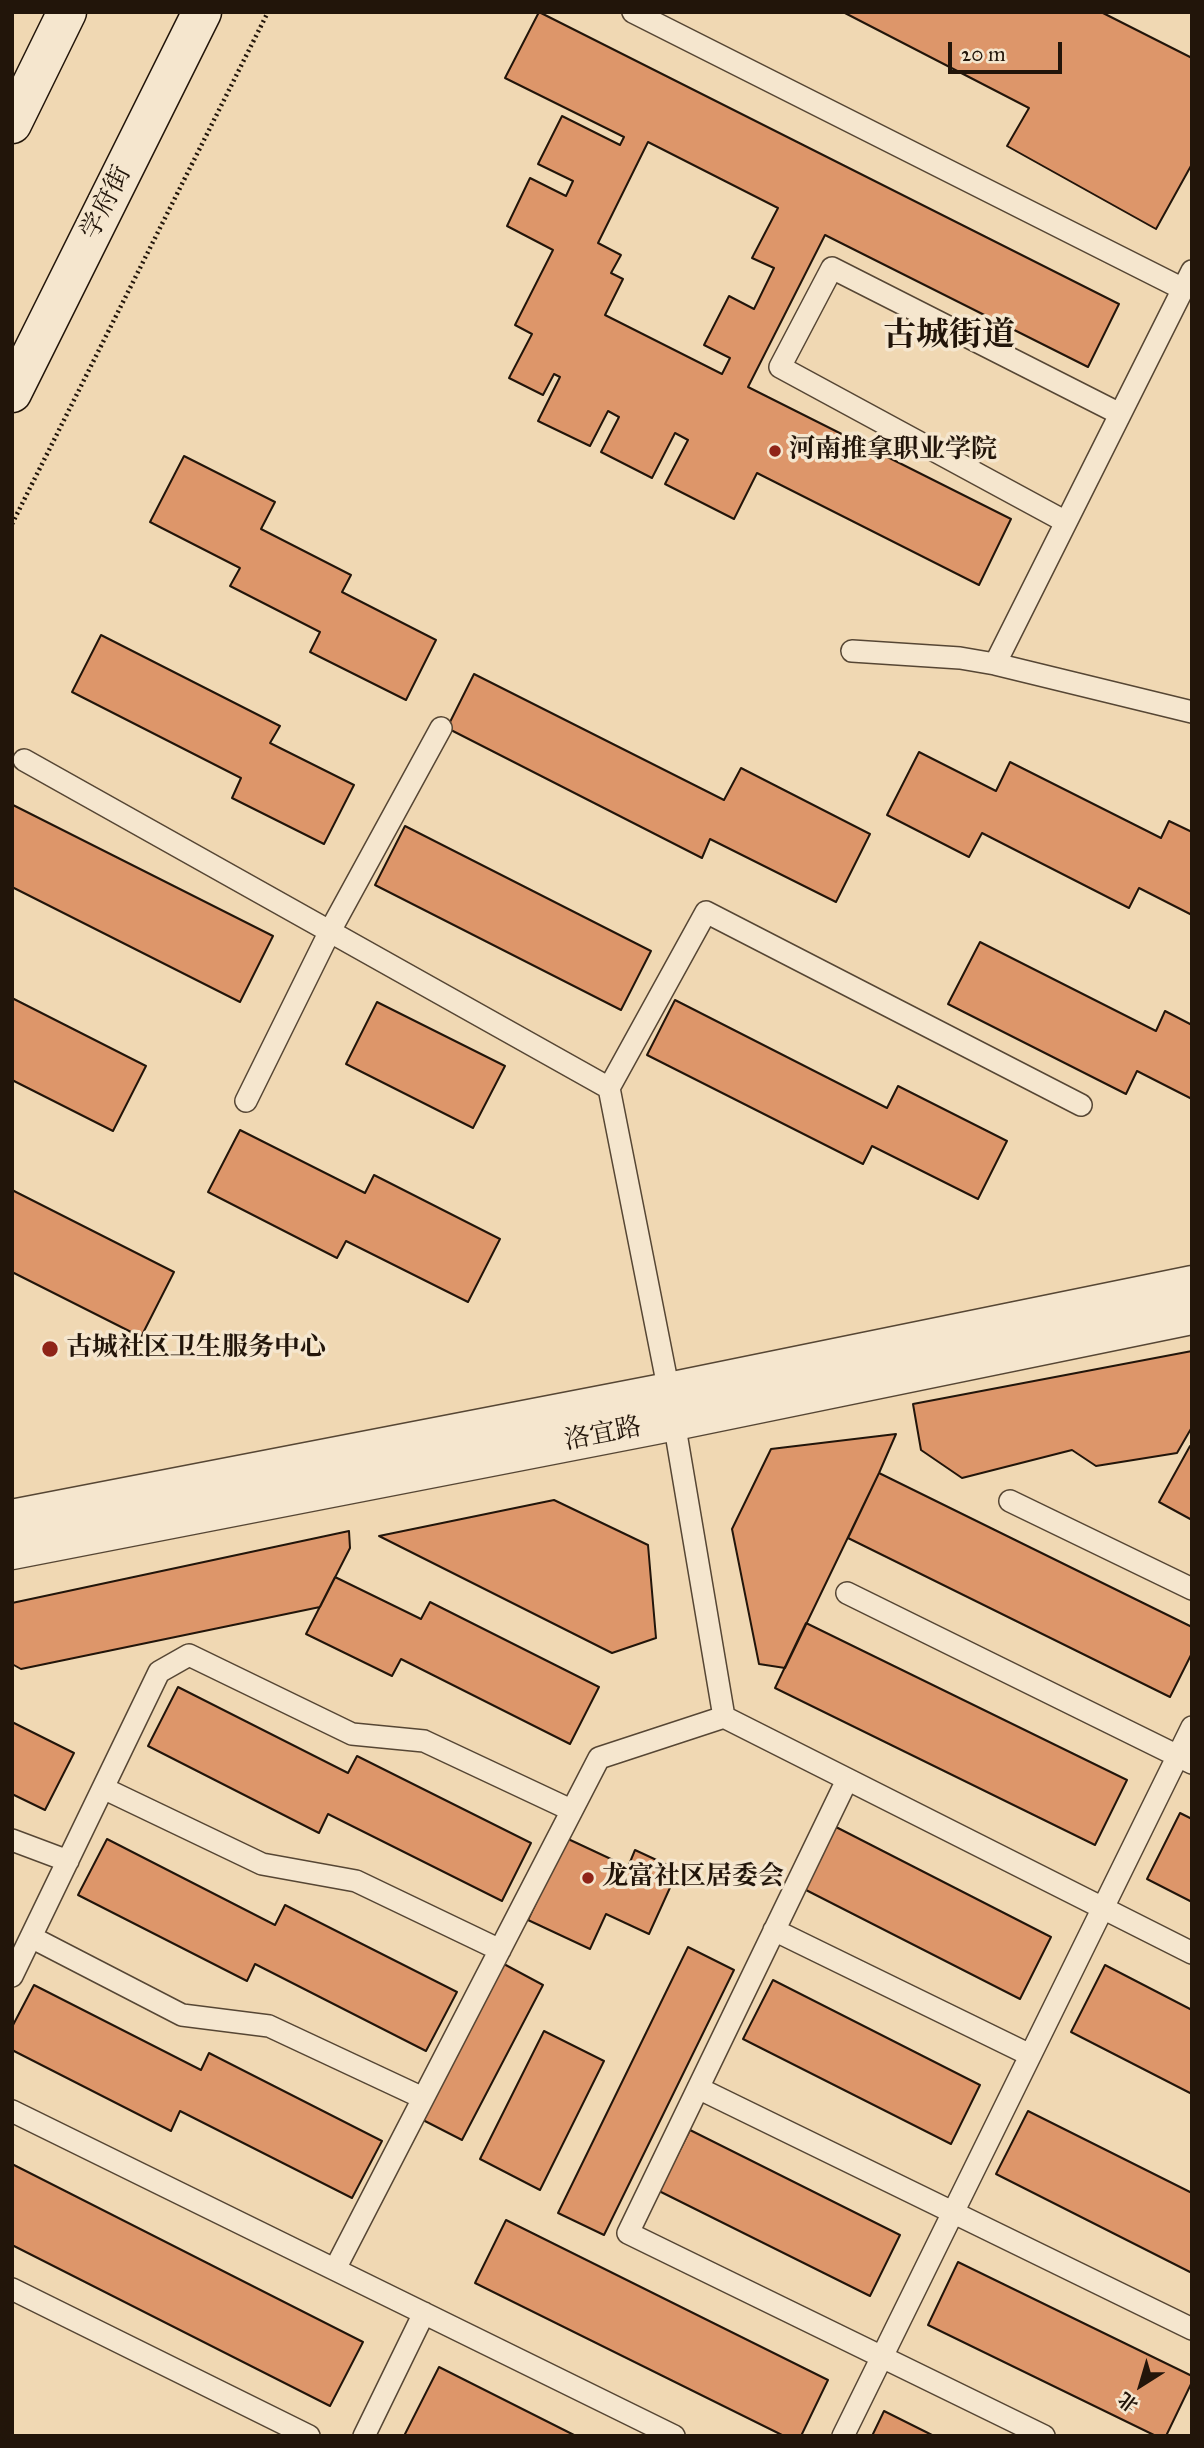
<!DOCTYPE html>
<meta charset="utf-8">
<style>
body{margin:0}
#map{position:relative;width:1204px;height:2448px;overflow:hidden;background:#f0d8b3;font-family:"IM FELL Great Primer","Noto Serif SC",serif}
canvas{display:block}
.frame{position:absolute;inset:0;border:14px solid #22150a;pointer-events:none}
.north{position:absolute;left:1106px;top:2350px;width:70px;height:70px;-webkit-text-stroke:5px #f5e6ce;paint-order:stroke;rotate:217deg;font-size:19px;font-weight:700;line-height:28px;text-align:center;color:#22150a}
.north::after{content:'';display:block;margin:auto;width:24px;height:32px;background:#22150a;clip-path:polygon(50% 0,100% 100%,50% 72%,0 100%)}
.scale{position:absolute;left:948px;top:42px;width:114px;height:32px;box-sizing:border-box;border:4px solid #22150a;border-top:0;padding-left:9px;font-size:21px;line-height:24px;white-space:nowrap;color:#22150a;-webkit-text-stroke:5px #f5e6ce;paint-order:stroke}
</style>
<div id="map">
<canvas width="1204" height="2448"></canvas>
<div class="frame"></div>
<div class="north">北</div>
<div class="scale">20 m</div>
</div>
<script>
const context = document.querySelector('canvas').getContext('2d');
context.lineJoin = 'round';
function fillPath(path, color) { context.fillStyle = color; context.fill(path, 'evenodd'); }
function strokePath(path, color, width, dash) { context.strokeStyle = color; context.lineWidth = width; context.lineCap = dash ? 'butt' : 'round'; context.setLineDash(dash || []); context.stroke(path); }
function label(font, color, halo, rows, align = 'center') {
  context.font = font + ' "IM FELL Great Primer","Noto Serif SC",serif'; context.lineWidth = 7; context.setLineDash([]); context.textBaseline = 'middle'; context.strokeStyle = halo; context.fillStyle = color; for (const [text, x, y, turn = 0] of rows) {
    context.save(); context.translate(x, y); context.rotate((+turn || 0) * Math.PI / 180); context.textAlign = isNaN(turn) ? turn : align; if (halo) context.strokeText(text, 0, 0); context.fillText(text, 0, 0); context.restore();
  }
}
const building = new Path2D(`
 M539,12L1119,304L1088,367L825,235L748,387L1011,519L979,585L757,473L734,519L665,484L688,440L675,433L652,478L601,452L619,417L608,411L590,446L538,421L560,377L554,374L543,395L509,378L532,334L515,325L553,250L507,226L530,178L566,196L573,181L538,164L562,116L620,145L624,137L505,78ZM648,142L778,208L752,258L774,268L754,309L729,296L704,345L730,358L722,374L605,315L623,279L611,273L621,255L598,243Z
 M843,12H1101L1192,58V164L1156,229L1007,146L1029,108Z
 M184,456L275,502L261,529L351,575L342,592L436,640L406,700L310,652L320,632L230,586L240,568L150,522Z
 M101,635L280,726L270,743L354,785L324,844L232,798L241,778L72,692Z
 M474,674L724,800L741,768L870,834L836,902L710,839L702,858L447,728Z
 M919,752L996,791L1010,762L1161,838L1169,821L1192,832V915L1139,888L1129,908L982,833L969,857L887,815Z
 M13,805L273,936L240,1002L12,887Z
 M405,826L651,951L621,1010L375,885Z
 M980,942L1156,1031L1165,1011L1192,1025V1099L1137,1071L1126,1094L948,1004Z
 M12,998L146,1066L113,1131L12,1080Z
 M675,1000L887,1108L898,1086L1007,1141L978,1199L872,1146L863,1164L647,1055Z
 M377,1002L505,1066L473,1128L346,1064Z
 M240,1130L365,1193L374,1175L500,1239L468,1302L346,1241L337,1258L208,1192Z
 M12,1190L174,1272L141,1337L12,1272Z
 M1192,1351V1427L1177,1453L1096,1466L1072,1450L962,1478L921,1450L913,1404Z
 M896,1434L879,1473L785,1668L759,1664L732,1529L771,1449Z
 M1190,1446L1192,1447V1520L1159,1502Z
 M879,1473L1192,1627V1653L1170,1697L848,1538Z
 M554,1500L648,1545L656,1638L612,1653L379,1536Z
 M349,1531L350,1548L320,1607L21,1669L12,1664V1603Z
 M335,1577L421,1619L430,1602L599,1687L570,1744L401,1659L392,1676L306,1634Z
 M806,1623L1127,1780L1095,1845L775,1688Z
 M178,1687L348,1773L357,1756L531,1843L502,1901L328,1814L319,1833L148,1746Z
 M12,1722L74,1753L45,1810L12,1794Z
 M1180,1813L1192,1819V1902L1147,1879Z
 M836,1827L1051,1937L1020,1999L804,1889Z
 M566,1838L628,1867L635,1850L678,1870L649,1934L606,1914L590,1949L528,1920Z
 M107,1839L275,1925L285,1905L457,1992L426,2051L255,1964L247,1981L78,1895Z
 M688,1947L734,1970L604,2235L558,2213Z
 M502,1963L543,1985L462,2140L421,2119Z
 M1105,1965L1192,2010V2094L1071,2032Z
 M773,1980L980,2085L951,2144L743,2039Z
 M34,1985L201,2070L209,2053L382,2141L352,2198L180,2111L171,2131L12,2050V2027Z
 M544,2031L604,2061L540,2190L480,2159Z
 M1028,2111L1192,2193V2273L996,2174Z
 M690,2130L900,2235L870,2296L659,2191Z
 M12,2164L363,2342L330,2406L12,2245Z
 M506,2220L828,2380L801,2436H784L475,2283Z
 M958,2262L1192,2376V2382L1166,2436H1156L928,2325Z
 M439,2367L576,2436H404Z
 M884,2411L934,2436H872Z`);
fillPath(building, '#dd966a');
strokePath(building, '#22150a', 2);
const service = new Path2D(`
 M633,12L1183,289
 M1066,522L780,367L832,268L1120,414
 M852,651L960,658L995,664L1192,712
 M995,664L1192,271
 M24,760L609,1088L669,1392L724,1717
 M609,1088L706,912L1081,1105
 M246,1101L330,931L441,728
 M1010,1501L1192,1589
 M847,1593L1192,1763
 M847,1780L628,2233L1044,2436
 M103,1788L262,1864L356,1881L500,1950
 M12,1840L68,1861
 M774,1930L1030,2055
 M31,1937L182,2015L269,2026L423,2098
 M12,1976L159,1672L189,1655L352,1734L424,1741L571,1810
 M698,2088L1192,2329
 M12,2111L674,2436
 M335,2269L599,1758L724,1717L1192,1953
 M12,2289L309,2436
 M364,2436L424,2313
 M843,2436L1192,1727`);
const tertiary = new Path2D(`
 M12,1519L669,1392L1192,1285
 M12,1550L655,1425L1192,1315`);
const secondary = new Path2D(`
 M12,124L67,12
 M12,393L202,12`);
strokePath(service, '#564634', 24);
strokePath(tertiary, '#564634', 41);
strokePath(secondary, '#22150a', 41);
strokePath(new Path2D(`
 M12,524L268,12`), '#22150a', 4.5, [2, 3.5]);
strokePath(service, '#f5e6ce', 21);
strokePath(tertiary, '#f5e6ce', 38);
strokePath(secondary, '#f5e6ce', 38);
for (const [x, y, r, color] of [
 [775,451,7,"#8f2418"],
 [50,1349,9,"#8f2418"],
 [588,1878,7,"#8f2418"]
]) { const dot = new Path2D(); dot.arc(x, y, r, 0, 2 * Math.PI); context.fillStyle = color; context.fill(dot); strokePath(dot, '#f5e6ce', 2.5); }
label('26px', '#22150a', '#f5e6ce', [
 ["学府街",107,203,-63],
 ["洛宜路",603,1435,-11]
]);
label('bold 26px', '#22150a', '#f5e6ce', [
 ["河南推拿职业学院",789,451],
 ["古城社区卫生服务中心",66,1349],
 ["龙富社区居委会",602,1878]
], 'left');
label('bold 33px', '#22150a', '#f5e6ce', [
 ["古城街道",949,337]
]);
</script>
